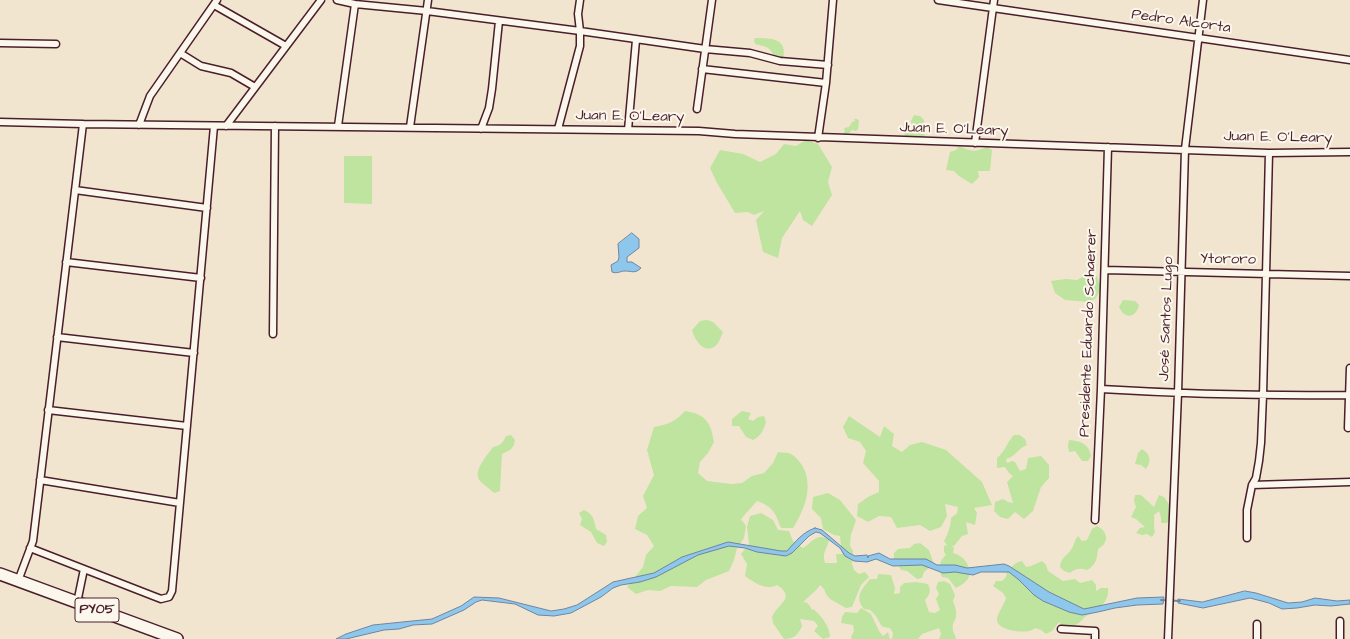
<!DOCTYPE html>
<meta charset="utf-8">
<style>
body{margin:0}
canvas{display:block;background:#f2e5d0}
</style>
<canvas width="1350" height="639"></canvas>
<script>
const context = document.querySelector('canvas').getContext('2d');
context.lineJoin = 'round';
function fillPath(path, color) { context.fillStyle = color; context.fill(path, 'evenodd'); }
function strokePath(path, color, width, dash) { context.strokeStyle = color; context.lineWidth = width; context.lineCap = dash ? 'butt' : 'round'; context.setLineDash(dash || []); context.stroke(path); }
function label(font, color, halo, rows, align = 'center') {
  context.font = font + ' "Architects Daughter",sans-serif'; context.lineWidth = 4; context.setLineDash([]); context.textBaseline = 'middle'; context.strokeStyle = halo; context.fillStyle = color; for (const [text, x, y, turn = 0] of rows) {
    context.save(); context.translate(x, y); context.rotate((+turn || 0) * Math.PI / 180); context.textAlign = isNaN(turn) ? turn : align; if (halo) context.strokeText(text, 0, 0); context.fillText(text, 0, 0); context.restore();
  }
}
fillPath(new Path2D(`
 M755,38C771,38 788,38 783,59C771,59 775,53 768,48C765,46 759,45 755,44L754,40Z
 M914,115L920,116L924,120L925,132L924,138L920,140L905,136L903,131L904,129H909L912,128L911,121Z
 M854,119H857L859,121L858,129L856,131L852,130L849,133L850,137L843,135V134L845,131L844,128L849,127L852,122L855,121Z
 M806,140L818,144L832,167L828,182L832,195L812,226L803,220L800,211L782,238L778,258L763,252L756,220L764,211L754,215L748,212L735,213L717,183L710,168L720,150L743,154L760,162L776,154L784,144L796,146Z
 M959,146C971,152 975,152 987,147L992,150L990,171H978L979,177L972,184L959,176L954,171L946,170L950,152L956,150Z
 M344,156H372V204L344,203Z
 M1089,273L1097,276L1101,288L1096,298L1090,302L1065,300L1055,293L1051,281L1066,279L1077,280Z
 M1123,300L1135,301L1139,305C1136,318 1125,320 1119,307Z
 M707,320L713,322L723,332C721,337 718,346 712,348C702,352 694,338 692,330L700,321Z
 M685,411C706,414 711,423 714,442L708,453L700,462L698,473L707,481L731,484L742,483L752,476L764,473L773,463L778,452C782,453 788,452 791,454C795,456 799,461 802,465C814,486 805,509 793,528H781C775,512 773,507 757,501L741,519L746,526L744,538L737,548L734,560L729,571L706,580L697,587L671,586L660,591L648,590L636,594L627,587L643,567L646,555L654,546L647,535L635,529L638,516L647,508L643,496L654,475L647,450L654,427C669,424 675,422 685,411Z
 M742,411L751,413L748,419L753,421L758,417L764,416L766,422C763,431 762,435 753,440L746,437L739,426H732V419Z
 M849,416L880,437L884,426L894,434L892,446L902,452L910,445L922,442L946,450L982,482L992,505L974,508L977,513L975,525L966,522L968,534L962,536L954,546H952L954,548L953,553C959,555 963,557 966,562C974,575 968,582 956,588L948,578L942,577C938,568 939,561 946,555L944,552V546L947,545L944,541C948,534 951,525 951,518L956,514H957L958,507L945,504L947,516L941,527L930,531L920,525L897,528L891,517L879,516L868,522L857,516L858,504L868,497L879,492V481L863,463L866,451L860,442L848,438L843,427Z
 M511,435L515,440C514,449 510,450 502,454L500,491L494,493C490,489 485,486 481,482C471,472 487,456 493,447C500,446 503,443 506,436Z
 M1014,435H1020L1025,439L1027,445C1018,448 1015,457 1006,459L1007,463L1012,461L1015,462L1020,471L1026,469L1028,458L1041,456L1049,465V478L1041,487L1033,511L1024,519L1015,512L1008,519L1000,517L994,511L995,502L1003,499L1008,502L1013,503L1007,482L1013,476L1009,473L1005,467L997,468V458C1005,452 1007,442 1014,435Z
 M1069,440C1081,441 1089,444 1091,456L1088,461H1082L1075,451L1069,452L1068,446Z
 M1142,449C1150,454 1152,461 1146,469L1141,465L1135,464L1138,453Z
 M828,493L840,500L856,520L852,532L851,533L850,546L853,551L852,564L854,570L859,574L865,572L869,577L861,585L852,607L846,608L830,599L826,594L824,589L820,585C816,592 808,596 803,603L806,602L810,606L812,610L813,609C821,615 830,627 830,637L823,639L814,631L818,626L814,621L800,619L802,626C798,635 794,639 784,639L773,623L772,617C777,604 797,598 777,585C766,591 755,583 745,576L747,564L741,554L749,544L747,527L750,516L761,513L773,520L778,530L789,531L793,541L803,548C813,542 817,532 829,540C827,550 822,551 825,563H837L836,554H842L840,536L834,535L823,529L821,518L812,509L813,497Z
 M1135,495H1141L1154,507L1159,495L1164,497L1171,507V519L1167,523H1161V517L1159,511L1154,515C1155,521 1153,526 1155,532L1152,537L1147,534L1142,535L1136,533L1140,528L1145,527L1136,519L1131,517L1136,507L1134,501Z
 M584,510C593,514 594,519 596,529L606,535L607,542L604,546L597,543L591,532L580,525L582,519L579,513Z
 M1097,526C1109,532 1109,543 1098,549C1097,559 1096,565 1087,570C1080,568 1076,568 1070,573L1064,571L1060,567C1061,556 1068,556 1072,548C1075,543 1074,541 1078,536L1082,541L1087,540L1092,529Z
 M920,543L929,550L936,570L929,568L924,572L922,578L917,579L907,571L901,570L894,559V553L898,549L910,548L914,544Z
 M1022,561L1026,567L1031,566L1042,561L1046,565L1048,571L1063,581L1075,579L1080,583L1092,580L1096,585V591L1101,588H1108C1110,602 1097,611 1086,616C1083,618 1084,619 1081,621C1076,626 1070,627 1064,627L1059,622L1052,631L1046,634L1041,630L1035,628C1034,629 1030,631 1029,631C1021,633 996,630 997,619C998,612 1004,605 1006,598L1003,593L993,586L996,581H1002L1006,577L1007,571L1016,563Z
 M878,574L891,575L895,588L894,594L900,593V587L904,583L916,582L928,584C931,591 930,594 925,600L929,612L935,613L940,610L936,599L939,594L936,588L938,582L944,581L950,584L955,595L953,601C955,607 958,613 955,620C953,623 952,626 953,630C953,634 956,635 956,639H939L941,634L939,628L922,634L918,639H892L893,633L890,628C879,627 882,625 877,618C876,615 872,612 870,610L864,609C854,597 862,589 870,579H877Z
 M861,608L871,614L879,631L883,636L888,632L890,639H852L851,637L854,631L853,625L841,623L842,617L845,612L857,613Z`), '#bee49f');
const water = new Path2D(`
 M632,233L639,239V248L627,257V262H632L641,268C635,274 632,271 625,271C620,271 618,274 612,272L611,265L618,261L619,257L618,244Z
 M815,528L822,530L849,553L855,556L867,555L868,558V556L879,553L890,559H926L937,565H955L967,568L1004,564L1009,566L1049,592L1084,609L1137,598L1164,597L1163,604L1137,605L1115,608L1098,612L1082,615L1069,612L1043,601L1034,595L1019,580L1009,572H981L973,575L955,572L943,573L922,565L893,566L876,559L867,562L854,561L845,556L840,548L820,533L816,532L809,536L792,553L786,556L757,552L745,548L729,546L698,555L656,577L640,582L621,585L613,588L601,597L571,613L554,616L538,615L515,604L482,600L476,602L464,610L432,624L413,625L399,629L384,630L346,639H336L346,634L373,625L432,619L461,606L474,597L499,598L551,611L564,609L577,605L613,582L654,573L682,557L728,542L781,551H787C796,541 803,532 815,528Z
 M1245,591L1256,593L1288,603L1302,602L1315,598L1337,601L1350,600V604L1331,606L1315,605L1297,608L1282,609L1269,603L1250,598L1203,608L1178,603V599L1202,602Z`);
fillPath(water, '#8dc7ec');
strokePath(water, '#72849f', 1);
strokePath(new Path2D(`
 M1161,600L1180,601`), '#72849f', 2);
const street = new Path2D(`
 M337,0L355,4L427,11L580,31L705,49L750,53L780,61L828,65
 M938,0L1350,60
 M214,5L286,46
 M0,43L56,44
 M180,53L201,66L231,73L255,87
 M702,69L826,83
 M697,109L712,0
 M0,122L83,124L699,131L735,134L1269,153L1350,152
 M139,125L150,96L217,0
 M226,126L321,0
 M338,126L355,4
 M410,127L428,0
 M481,129L489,108L492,89L499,21
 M558,129L580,46V31L578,14L580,0
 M628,130L636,40
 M818,138L826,83L833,0
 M975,143L994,0
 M75,190L207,208
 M66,262L201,278
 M1105,270L1350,276
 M273,334L275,126
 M57,337L194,353
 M1101,389C1184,394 1267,396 1350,395
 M48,410L187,426
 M1348,428L1350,368
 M40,480L180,503
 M1252,485L1350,482
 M1095,520L1101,389L1108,147
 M1247,538V510L1252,485L1256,478L1259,461L1261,443L1263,395L1269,153
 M30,548L161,599L169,597L172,591L214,126
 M18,581L33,541L83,124
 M77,603L84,569
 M1061,629L1095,631V639
 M1168,639L1178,393L1185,149L1203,0
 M1257,639V624
 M1340,639V621`);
const highway = new Path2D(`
 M0,574L177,639`);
strokePath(street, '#4a1f2b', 9);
strokePath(highway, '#4a1f2b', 14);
strokePath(street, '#fbf7ec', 6);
strokePath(highway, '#fbf7ec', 11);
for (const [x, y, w] of [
 [97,610,44]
]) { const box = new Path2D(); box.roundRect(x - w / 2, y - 12, w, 24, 3); context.fillStyle = '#fbf7ec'; context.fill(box); strokePath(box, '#4a1f2b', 1); }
label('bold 14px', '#4a1f2b', null, [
 ["PY05",97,610]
]);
label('15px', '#4a1f2b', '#fbf7ec', [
 ["Pedro Alcorta",1181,22,8],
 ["Juan E. O'Leary",630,117,1],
 ["Juan E. O'Leary",954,130,2],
 ["Juan E. O'Leary",1278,138,1],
 ["Ytororo",1228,260,1],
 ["José Santos Lugo",1167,319,-88],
 ["Presidente Eduardo Schaerer",1089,333,-88]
]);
</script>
